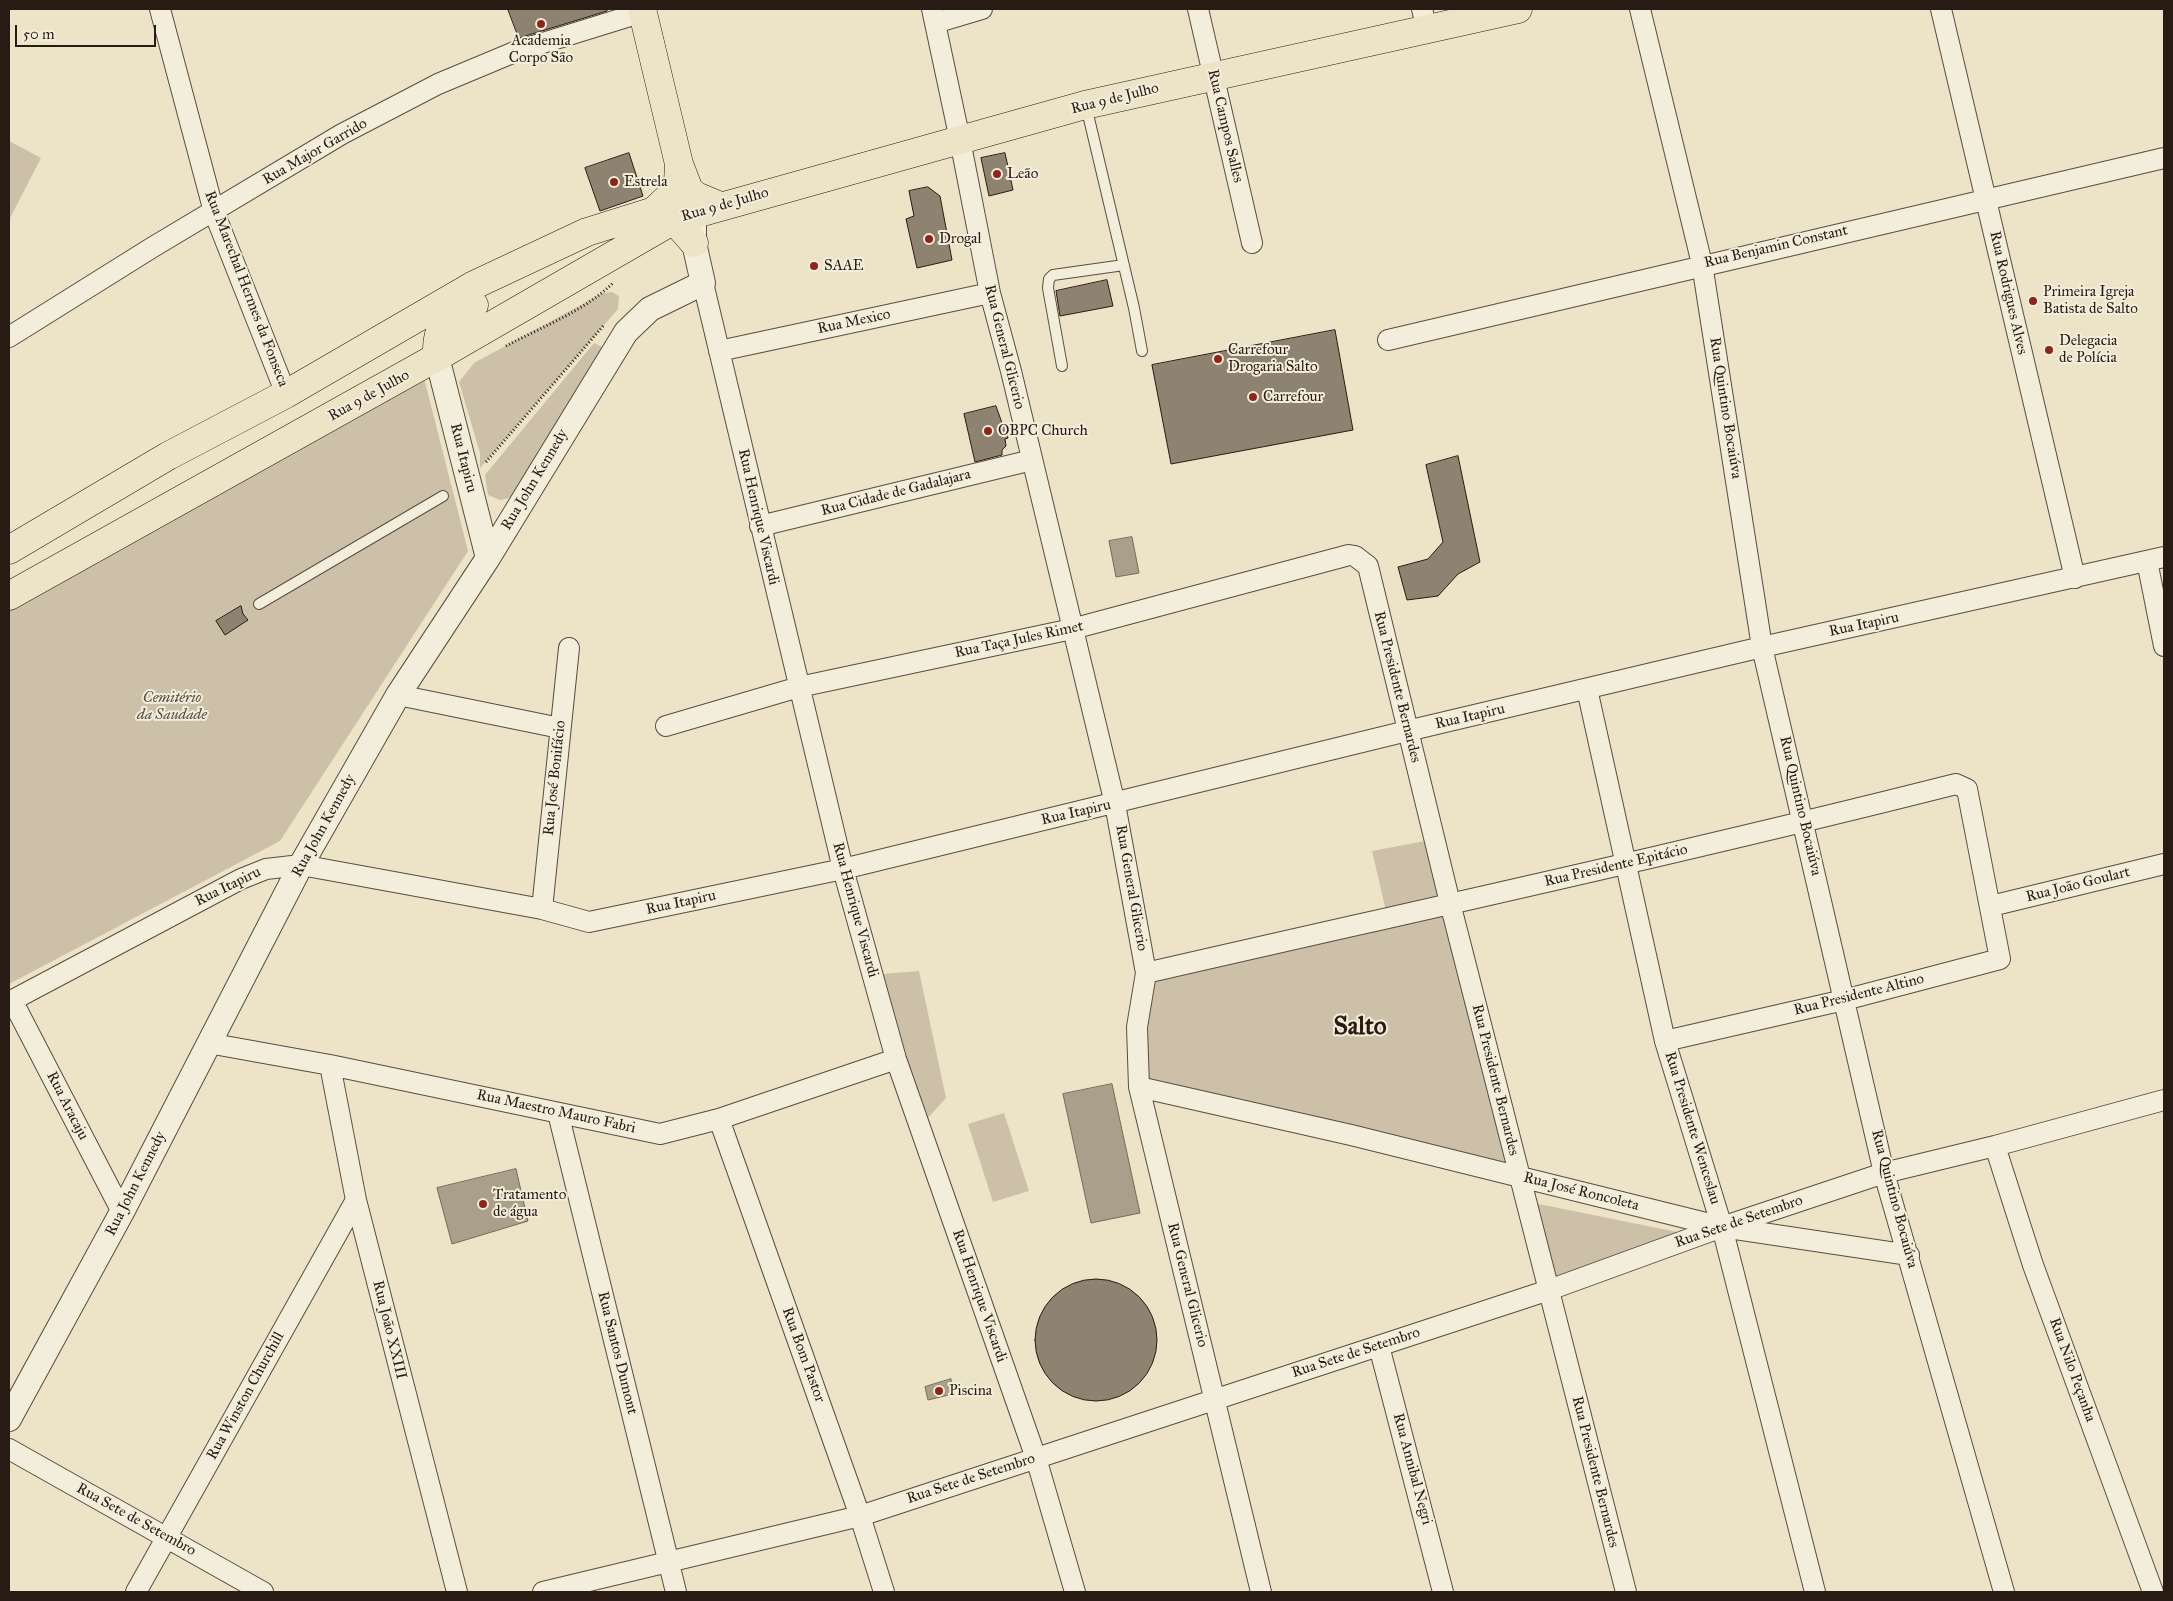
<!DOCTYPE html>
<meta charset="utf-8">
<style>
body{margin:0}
#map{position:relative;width:2173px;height:1601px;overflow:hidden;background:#ede3c7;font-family:"IM FELL Great Primer",serif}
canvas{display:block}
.frame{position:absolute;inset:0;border:10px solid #281b13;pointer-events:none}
.scale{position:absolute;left:15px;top:25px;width:141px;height:22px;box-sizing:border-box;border:2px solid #281b13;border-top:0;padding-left:6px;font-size:15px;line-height:18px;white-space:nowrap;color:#281b13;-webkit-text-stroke:4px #f3eddb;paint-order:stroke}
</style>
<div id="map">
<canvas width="2173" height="1601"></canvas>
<div class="frame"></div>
<div class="scale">50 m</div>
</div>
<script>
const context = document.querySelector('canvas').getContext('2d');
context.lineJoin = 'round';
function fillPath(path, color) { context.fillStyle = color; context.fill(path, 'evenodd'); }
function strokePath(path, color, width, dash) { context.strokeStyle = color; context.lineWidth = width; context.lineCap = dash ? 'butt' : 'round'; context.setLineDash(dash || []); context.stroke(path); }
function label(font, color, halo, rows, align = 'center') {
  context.font = font + ' "IM FELL Great Primer",serif'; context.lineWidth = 4; context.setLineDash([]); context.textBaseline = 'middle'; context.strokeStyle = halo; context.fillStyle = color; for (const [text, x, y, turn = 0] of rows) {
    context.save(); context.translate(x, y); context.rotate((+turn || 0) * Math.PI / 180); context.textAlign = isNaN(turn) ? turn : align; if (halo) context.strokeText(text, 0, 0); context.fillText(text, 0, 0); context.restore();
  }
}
fillPath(new Path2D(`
 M9,141L41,158L9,220Z
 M612,292L619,296L618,309L480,468V453L459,382L474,363L603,293Z
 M594,343L604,348L520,487L509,498L500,500L488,495L485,475Z
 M424,378L468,551L280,841L9,984V611Z
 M1425,841L1439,899L1386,911L1372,851Z
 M1447,906L1518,1172L1140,1083L1148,973Z
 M919,971L946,1098L925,1121L906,1073L882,974Z
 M1004,1113L1029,1191L993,1202L968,1124Z
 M1534,1203L1687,1234L1554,1282Z`), '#ccc1a8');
const water = new Path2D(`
 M1132,537L1139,573L1116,577L1109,541Z
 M1112,1084L1140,1213L1091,1223L1063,1094Z
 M516,1169L528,1221L452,1244L437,1188Z
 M951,1379L953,1394L928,1400L925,1387Z`);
fillPath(water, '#aa9f8a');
strokePath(water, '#766a5a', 1);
const building = new Path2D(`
 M508,9H607V11L519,38Z
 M629,153L643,196L600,211L585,168Z
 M1005,153L1013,190L989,196L981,158Z
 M928,187L940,196L952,260L917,268L906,219L914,216L909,191Z
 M1107,280L1113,306L1060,316L1056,291Z
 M1335,330L1353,430L1171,464L1152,365Z
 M996,406L1002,423L1005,425L1008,438L1005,439L1006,446L1002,450V455L975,462L964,414Z
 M1458,456L1480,562L1458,574L1438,596L1407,600L1398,567L1428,559L1443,542L1426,465Z
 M241,606L243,614L248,620L225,635L216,621Z
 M1035 1340a61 61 0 1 1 122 0a61 61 0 1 1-122 0Z`);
fillPath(building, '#8e8371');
strokePath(building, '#281b13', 1);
const service = new Path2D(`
 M1086,106L1134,308L1142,351
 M1062,366L1048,288L1049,279L1053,275L1124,265
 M259,604L443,496`);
const minor = new Path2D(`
 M160,9L214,212L286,394
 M932,9L960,140L990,293L1011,371L1115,804L1146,973L1137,1027L1139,1087L1261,1592
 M1198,9L1252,243
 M1422,9L1427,29
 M1640,9L1702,264L1762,647L1884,1173L2004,1592
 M1941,9L2075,578
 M935,23L982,9
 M703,283L843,869L896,1059L1036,1458L1075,1592
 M9,337L153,247L342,134L438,84L517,51L643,12
 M1388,340L2164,158
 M719,351L990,293
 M760,526L1032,460
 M2147,561L2164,646
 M1587,689L1665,1041L1722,1227L1815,1592
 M398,695L560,728
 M666,726L799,687L1072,629L1349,555L1355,556L1368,566L1450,903L1626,1592
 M1991,906L2164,864
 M542,909L569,648
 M1146,973C1416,911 1687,852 1956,784L1967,789L2000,959L1844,1000L1665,1041
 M12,1000L122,1212
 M9,1002L241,879L266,869L301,865L542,909L589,922L843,869L1407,731L1762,647L2164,557
 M208,1043L330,1065L660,1134L719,1119L896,1059
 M330,1065L356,1200L457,1592
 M1139,1087L1351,1135L1722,1227L1909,1255
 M558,1113L676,1592
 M719,1119L860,1516L884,1592
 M1995,1146L2033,1265L2153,1592
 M1379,1346L1443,1592
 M9,1449L263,1592
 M136,1592L356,1200
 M543,1592L860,1516L1549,1290L1722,1227L1884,1173L1995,1146L2164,1100`);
const tertiary = new Path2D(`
 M437,357L488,558
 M9,1419L122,1212L301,865L398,695L488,558L626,332L650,309L703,283L694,243V224`);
const primary = new Path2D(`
 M642,9L679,164L689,190L696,196L720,206
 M660,214L674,220L694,243
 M437,357C435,324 447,319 474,305
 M9,550L168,456L286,394L472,286L587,232L654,211L673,193L678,183L679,164
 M9,596L437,357L674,220L1085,105L1518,9`);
strokePath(service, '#594d40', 12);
strokePath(minor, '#594d40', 22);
strokePath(tertiary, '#594d40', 26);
strokePath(primary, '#281b13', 29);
strokePath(new Path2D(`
 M506,346C541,327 585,311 614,282
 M486,462L604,325`), '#281b13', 3, [1, 2.5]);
strokePath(service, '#f3eddb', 10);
strokePath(minor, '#f3eddb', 20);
strokePath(tertiary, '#f3eddb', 24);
strokePath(primary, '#ede3c7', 28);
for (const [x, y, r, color] of [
 [541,24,5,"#8f2418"],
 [997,174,5,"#8f2418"],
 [614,182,5,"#8f2418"],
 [929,239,5,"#8f2418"],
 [814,266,5,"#8f2418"],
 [2033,301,5,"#8f2418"],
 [2049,350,5,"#8f2418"],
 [1218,359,5,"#8f2418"],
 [1253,397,5,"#8f2418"],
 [988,431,5,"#8f2418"],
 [483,1204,5,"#8f2418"],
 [939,1391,5,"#8f2418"]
]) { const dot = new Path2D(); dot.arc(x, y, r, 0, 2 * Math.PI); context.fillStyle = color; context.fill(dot); strokePath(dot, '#f3eddb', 2); }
label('15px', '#281b13', '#f3eddb', [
 ["Academia",541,41,"center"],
 ["Corpo São",541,58,"center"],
 ["Leão",1007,174],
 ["Estrela",624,182],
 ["Drogal",939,239],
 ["SAAE",824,266],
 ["Primeira Igreja",2043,292],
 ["Batista de Salto",2043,309],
 ["Delegacia",2059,341],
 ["de Polícia",2059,358],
 ["Carrefour",1228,350],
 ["Drogaria Salto",1228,367],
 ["Carrefour",1263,397],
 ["OBPC Church",998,431],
 ["Tratamento",493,1195],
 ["de água",493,1212],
 ["Piscina",949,1391]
], 'left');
label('15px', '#281b13', '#f3eddb', [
 ["Rua 9 de Julho",1115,99,-14],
 ["Rua Campos Salles",1225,126,77],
 ["Rua Major Garrido",315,152,-30],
 ["Rua 9 de Julho",725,205,-16],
 ["Rua Benjamin Constant",1776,247,-13],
 ["Rua Marechal Hermes da Fonseca",246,289,69],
 ["Rua Rodrigues Alves",2008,293,77],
 ["Rua Mexico",854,322,-12],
 ["Rua General Glicerio",1004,347,76],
 ["Rua 9 de Julho",369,396,-29],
 ["Rua Quintino Bocaiúva",1725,408,81],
 ["Rua Itapiru",463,458,76],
 ["Rua John Kennedy",535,480,-59],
 ["Rua Cidade de Gadalajara",896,493,-14],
 ["Rua Henrique Viscardi",758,517,77],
 ["Rua Itapiru",1864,625,-12],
 ["Rua Taça Jules Rimet",1019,640,-12],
 ["Rua Presidente Bernardes",1397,687,76],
 ["Rua Itapiru",1470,717,-13],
 ["Rua José Bonifácio",555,778,-84],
 ["Rua Quintino Bocaiúva",1800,806,77],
 ["Rua Itapiru",1076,813,-13],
 ["Rua John Kennedy",324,826,-61],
 ["Rua Presidente Epitácio",1616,866,-13],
 ["Rua João Goulart",2078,885,-14],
 ["Rua Itapiru",228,887,-26],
 ["Rua General Glicerio",1131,888,80],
 ["Rua Itapiru",681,903,-12],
 ["Rua Henrique Viscardi",855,910,75],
 ["Rua Presidente Altino",1859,995,-14],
 ["Rua Presidente Bernardes",1495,1080,76],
 ["Rua Aracaju",67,1106,63],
 ["Rua Maestro Mauro Fabri",556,1112,12],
 ["Rua Presidente Wenceslau",1692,1128,73],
 ["Rua John Kennedy",136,1184,-63],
 ["Rua José Roncoleta",1581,1192,14],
 ["Rua Quintino Bocaiúva",1894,1199,75],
 ["Rua Sete de Setembro",1739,1222,-19],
 ["Rua General Glicerio",1187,1285,76],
 ["Rua Henrique Viscardi",979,1296,71],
 ["Rua João XXIII",389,1330,76],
 ["Rua Santos Dumont",617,1353,76],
 ["Rua Sete de Setembro",1356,1353,-18],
 ["Rua Bom Pastor",803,1355,70],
 ["Rua Nilo Peçanha",2072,1370,70],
 ["Rua Winston Churchill",246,1396,-61],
 ["Rua Annibal Negri",1412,1469,75],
 ["Rua Presidente Bernardes",1595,1472,76],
 ["Rua Sete de Setembro",971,1479,-18],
 ["Rua Sete de Setembro",136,1520,29]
]);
label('italic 15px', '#594d40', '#f3eddb', [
 ["Cemitério",172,698],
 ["da Saudade",172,715]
]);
label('bold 25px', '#281b13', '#f3eddb', [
 ["Salto",1360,1028]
]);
</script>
